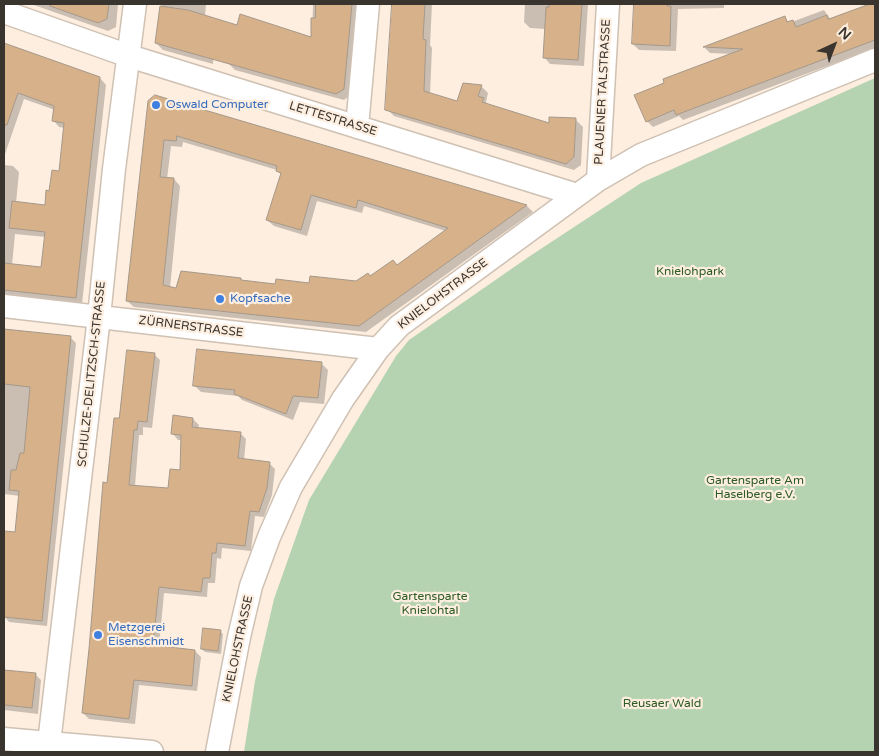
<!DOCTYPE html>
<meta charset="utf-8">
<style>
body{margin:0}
#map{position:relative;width:879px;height:756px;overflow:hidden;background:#fdeedf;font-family:"Varela Round",sans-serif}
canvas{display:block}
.frame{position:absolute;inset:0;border:5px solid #39342e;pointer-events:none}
.north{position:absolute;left:809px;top:20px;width:50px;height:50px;-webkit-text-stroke:4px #fdeedf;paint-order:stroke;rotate:43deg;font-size:14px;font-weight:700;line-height:20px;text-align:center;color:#39342e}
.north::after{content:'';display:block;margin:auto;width:18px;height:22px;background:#39342e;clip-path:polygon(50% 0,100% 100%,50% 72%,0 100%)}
</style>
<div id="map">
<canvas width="879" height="756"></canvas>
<div class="frame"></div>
<div class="north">N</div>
</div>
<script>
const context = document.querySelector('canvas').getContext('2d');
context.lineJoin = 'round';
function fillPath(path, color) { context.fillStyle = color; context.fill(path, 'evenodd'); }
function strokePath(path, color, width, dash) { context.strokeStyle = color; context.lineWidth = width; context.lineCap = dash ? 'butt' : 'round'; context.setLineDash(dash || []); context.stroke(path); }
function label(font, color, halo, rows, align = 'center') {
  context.font = font + ' "Varela Round",sans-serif'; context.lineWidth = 4.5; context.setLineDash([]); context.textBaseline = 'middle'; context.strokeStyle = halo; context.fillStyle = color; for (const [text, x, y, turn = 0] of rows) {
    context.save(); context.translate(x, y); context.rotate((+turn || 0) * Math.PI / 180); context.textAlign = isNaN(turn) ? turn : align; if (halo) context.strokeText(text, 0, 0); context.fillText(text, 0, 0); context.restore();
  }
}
fillPath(new Path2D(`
 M875,78V752H244L255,681L274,599L309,500L396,356L409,340L530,256L641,183Z`), '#b5d3b0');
fillPath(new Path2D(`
 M31,4H118L116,27L108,31Z
 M162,4H206L205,16L216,24L213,64L163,50L156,43Z
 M313,4H358L350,95L344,100L235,70L228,63L312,39Z
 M393,4H432L430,45L432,48L430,94L458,102L481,86L488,93L486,102L489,106L550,124L551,118L576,120L583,127L581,165L574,170L394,116L387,109Z
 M525,4H588L584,66L550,64L544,57L546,29L530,28L524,22Z
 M635,4H724V8L678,9L676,51L639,50L633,44Z
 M875,4V48L683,120L679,116L653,127L647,121L666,83L734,54L710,53L705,48L785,18L789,23L824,10L831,20Z
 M4,44L100,78L106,85L82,304L4,295V165L13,166L19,172L16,203L46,206L60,172L65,128L59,127L53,120L55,110L24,99L4,157ZM15,234L46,237L42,268L12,265Z
 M156,97L527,206L533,212L366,332L134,307L127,301ZM183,142L277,170L282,175L267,220L274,226L307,236L317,201L362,213L364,206L446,231L398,266L357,282L276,285L243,281L241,279L177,289L170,288L180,186L174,179H167L171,146L182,147Z
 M4,330L70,337L76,343L47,626L9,622L4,616L6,583H4V532L16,534L20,496L4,494Z
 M154,354L160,360L152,428L143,427V435H139L135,486L169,490L181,471L182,440H178L173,434L193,419L199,425L198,429L240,433L246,439L244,460L270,464L275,469L272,495L264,517L255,516L251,551L222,548L221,559L217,558L215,583H208L207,597L164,593L159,647L195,651L201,657L197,691L139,685L135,724L89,719L83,713L108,484L120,419Z
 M321,363L328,370L324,404L300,402L293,420L242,400L238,396L201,392L194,385Z
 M220,631L223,634L221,654L205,652L202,649Z
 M4,671L35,674L41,680L38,714L4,710Z`), '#0003');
const building = new Path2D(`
 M51,4H109L107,19L98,23L50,6Z
 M316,4H352L344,89L336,94L155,43L160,6L188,10L237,25L240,14L311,37V18H315Z
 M392,4H425L423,39L426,40L424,91L457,101L463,83L482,85L478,96L484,98L482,102L549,123V117L576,118L574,157L566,164L385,110Z
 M549,4H582L578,60L543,58L546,7H549Z
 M634,4H667V6H671L670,46L632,44Z
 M870,4H875V40L676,115L674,110L646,122L634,95L664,83L663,79L743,49L703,47L785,16L787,22L793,20L796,27L827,15L828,19Z
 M4,43L100,77L76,298L4,290V263L41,267L45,232L9,228L12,201L45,205L46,190L49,191L52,170L59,171L64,123L52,121L54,106L18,93L7,125H4Z
 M155,95L191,106L527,205L359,326L126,301L148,101ZM177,136L277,166L276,171L281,173L266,220L301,230L311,195L356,208L358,200L448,228L397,265L393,260L370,276L368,273L356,281L310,276L309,283L276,279L275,284L241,280V278L181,271L176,288L163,285L174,178L160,177L164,140L176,141Z
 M4,329L71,336L42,621L4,617V531L15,532L19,491L9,490L11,470H16L20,453H24L30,387L4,384Z
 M197,349L322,362L318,398L293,396L286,414L234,394L235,390L193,386Z
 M127,350L155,353L147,422L138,421L137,430H134L129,485L168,488L170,469L180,470L181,435L171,434L173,415L193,418L192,427L241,432L238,458L270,462L267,488L259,512L250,511L245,546L217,543L216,553H212L210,578H203L201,592L159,587L153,645L195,650L192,686L134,680L129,719L82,713L89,649L103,482L107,483L114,418H119Z
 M203,628L221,630L218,651L201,649Z
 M4,670L36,673L32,708L4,705Z`);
fillPath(building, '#d6b189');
strokePath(building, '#a5988a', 1);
const street = new Path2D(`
 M4,12L129,56L577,195
 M357,127L368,4
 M598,180L608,4
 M4,306L378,349
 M4,739L152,752
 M49,743L99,317L114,169L135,4
 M217,752L239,637L251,586L269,537L291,487L343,399L378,349L399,326L598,180L641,155L875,60`);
strokePath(street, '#cfc1b3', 25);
strokePath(street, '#fff', 22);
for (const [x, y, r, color] of [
 [156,105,5,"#3f7fe0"],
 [220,299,5,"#3f7fe0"],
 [98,635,5,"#3f7fe0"]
]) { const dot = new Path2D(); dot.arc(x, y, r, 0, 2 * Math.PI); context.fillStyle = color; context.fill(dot); strokePath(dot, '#fdeedf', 2); }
label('12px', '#39342e', '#fdeedf', [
 ["PLAUENER TALSTRASSE",603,92,-87],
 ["LETTESTRASSE",333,119,17],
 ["KNIELOHSTRASSE",443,294,-37],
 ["ZÜRNERSTRASSE",191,327,7],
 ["SCHULZE-DELITZSCH-STRASSE",92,374,-84],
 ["KNIELOHSTRASSE",238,649,-78]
]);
label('12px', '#366cbe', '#fdeedf', [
 ["Oswald Computer",166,105],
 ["Kopfsache",230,299],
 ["Metzgerei",108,628],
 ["Eisenschmidt",108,642]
], 'left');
label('12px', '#2c5b25', '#fdeedf', [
 ["Knielohpark",690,272],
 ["Gartensparte Am",755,481],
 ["Haselberg e.V.",755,495],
 ["Gartensparte",430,597],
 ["Knielohtal",430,611],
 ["Reusaer Wald",662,704]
]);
</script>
